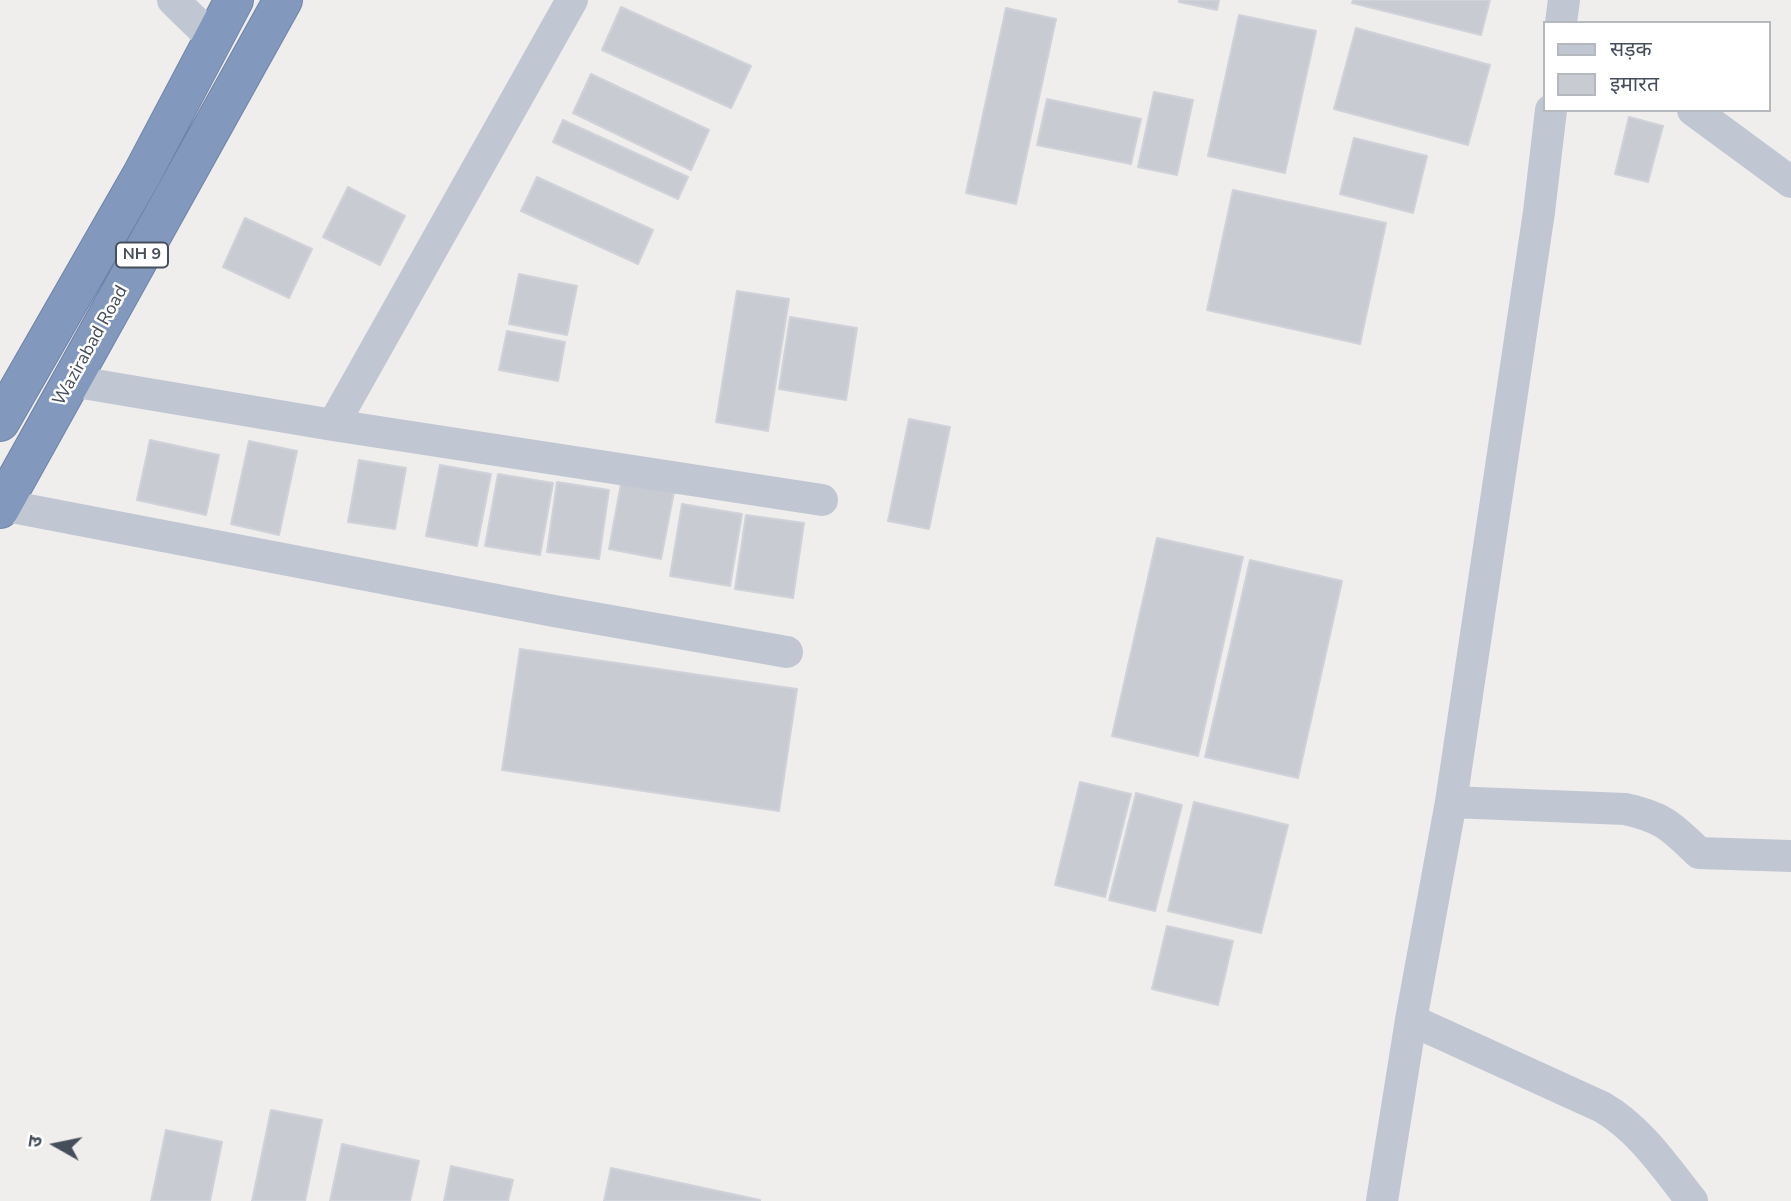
<!DOCTYPE html>
<meta charset="utf-8">
<style>
body{margin:0}
#map{position:relative;width:1791px;height:1201px;overflow:hidden;background:#f0eded;font-family:"Nunito Sans","Noto Sans Devanagari",sans-serif}
canvas{display:block}
.legend{position:absolute;left:1543px;top:21px;width:228px;height:91px;box-sizing:border-box;background:#fff;border:2px solid #b5b8bd;margin:0;padding:9px 12px;list-style:none;font-size:21px;color:#454e5a}
.legend li{display:flex;align-items:center;gap:14px;height:35px}
.legend b{width:35px;border:2px solid #b5b8bd}
.north{position:absolute;left:21px;top:1110px;width:70px;height:70px;-webkit-text-stroke:5px #fff;paint-order:stroke;rotate:279deg;font-size:19px;font-weight:700;line-height:28px;text-align:center;color:#454e5a}
.north::after{content:'';display:block;margin:auto;width:24px;height:32px;background:#454e5a;clip-path:polygon(50% 0,100% 100%,50% 72%,0 100%)}
</style>
<div id="map">
<canvas width="1791" height="1201"></canvas>
<ul class="legend">
<li><b style="height:9px;background:#c0c7d3"></b>सड़क</li>
<li><b style="height:19px;background:#c9cbd3"></b>इमारत</li>
</ul>
<div class="north">उ</div>
</div>
<script>
const context = document.querySelector('canvas').getContext('2d');
context.lineJoin = 'round';
function fillPath(path, color) { context.fillStyle = color; context.fill(path, 'evenodd'); }
function strokePath(path, color, width, dash) { context.strokeStyle = color; context.lineWidth = width; context.lineCap = dash ? 'butt' : 'round'; context.setLineDash(dash || []); context.stroke(path); }
function label(font, color, halo, rows, align = 'center') {
  context.font = font + ' "Nunito Sans",sans-serif'; context.lineWidth = 5; context.setLineDash([]); context.textBaseline = 'middle'; context.strokeStyle = halo; context.fillStyle = color; for (const [text, x, y, turn = 0] of rows) {
    context.save(); context.translate(x, y); context.rotate((+turn || 0) * Math.PI / 180); context.textAlign = isNaN(turn) ? turn : align; if (halo) context.strokeText(text, 0, 0); context.fillText(text, 0, 0); context.restore();
  }
}
const building = new Path2D(`
 M1179,0H1219L1217,10L1179,2Z
 M1353,0H1490L1481,35L1352,3Z
 M621,7L751,66L731,108L602,50Z
 M1006,8L1056,19L1016,204L966,193Z
 M1239,15L1316,31L1285,173L1208,156Z
 M1356,28L1490,65L1468,145L1334,109Z
 M591,74L709,130L691,170L573,113Z
 M1154,92L1193,100L1177,175L1138,167Z
 M1047,99L1141,119L1131,164L1037,145Z
 M1629,117L1663,126L1648,182L1615,174Z
 M563,120L688,177L678,199L553,142Z
 M1354,138L1427,156L1413,213L1340,194Z
 M537,177L653,230L638,264L521,211Z
 M348,187L405,216L380,265L323,237Z
 M1233,190L1386,223L1360,344L1207,310Z
 M245,218L312,249L289,298L223,267Z
 M519,274L577,286L567,335L509,324Z
 M737,291L789,299L768,431L716,422Z
 M790,317L857,328L846,400L779,389Z
 M507,331L565,342L558,381L499,370Z
 M909,419L950,427L929,529L888,521Z
 M150,440L219,455L206,515L137,500Z
 M249,441L297,451L279,535L231,524Z
 M359,460L406,468L395,529L348,522Z
 M440,465L491,474L477,546L426,536Z
 M498,474L553,483L540,555L485,546Z
 M622,478L675,487L661,559L609,549Z
 M557,482L609,490L599,559L547,552Z
 M682,504L742,514L730,586L670,576Z
 M746,515L804,523L793,598L735,589Z
 M1157,538L1243,557L1198,756L1112,736Z
 M1250,560L1342,581L1298,778L1205,757Z
 M520,649L797,689L779,811L502,770Z
 M1080,782L1131,794L1105,897L1055,885Z
 M1136,793L1182,805L1155,911L1109,900Z
 M1194,802L1288,825L1261,933L1168,911Z
 M1167,926L1233,941L1218,1005L1152,989Z
 M271,1110L322,1120L305,1201H252Z
 M166,1130L222,1142L210,1201H151Z
 M342,1144L419,1161L410,1201H330Z
 M451,1166L513,1180L508,1201H444Z
 M611,1168L760,1200V1201H604Z`);
fillPath(building, '#c9cbd3');
strokePath(building, '#d0d2d9', 2);
const highway = new Path2D(`
 M0,422L141,176L234,0
 M0,509L283,0`);
strokePath(highway, '#6e83a9', 40);
strokePath(new Path2D(`
 M173,0L212,38
 M1561,23L1564,0
 M1693,110L1791,182
 M71,381L333,425L822,500
 M333,425L572,0
 M2,505L554,611L787,652
 M1451,802L1625,809C1663,817 1672,827 1699,853L1791,856
 M1411,1020L1602,1107C1640,1129 1665,1167 1692,1201
 M1382,1201L1411,1020L1451,802L1539,212L1551,110`), '#c0c7d3', 32);
strokePath(highway, '#8398bd', 38);
for (const [x, y, w] of [
 [142,255,52]
]) { const box = new Path2D(); box.roundRect(x - w / 2, y - 12.5, w, 25, 5); context.fillStyle = '#fff'; context.fill(box); strokePath(box, '#454e5a', 2); }
label('bold 16px', '#454e5a', null, [
 ["NH 9",142,255]
]);
label('18px', '#454e5a', '#fff', [
 ["Wazirabad Road",91,346,-61]
]);
</script>
